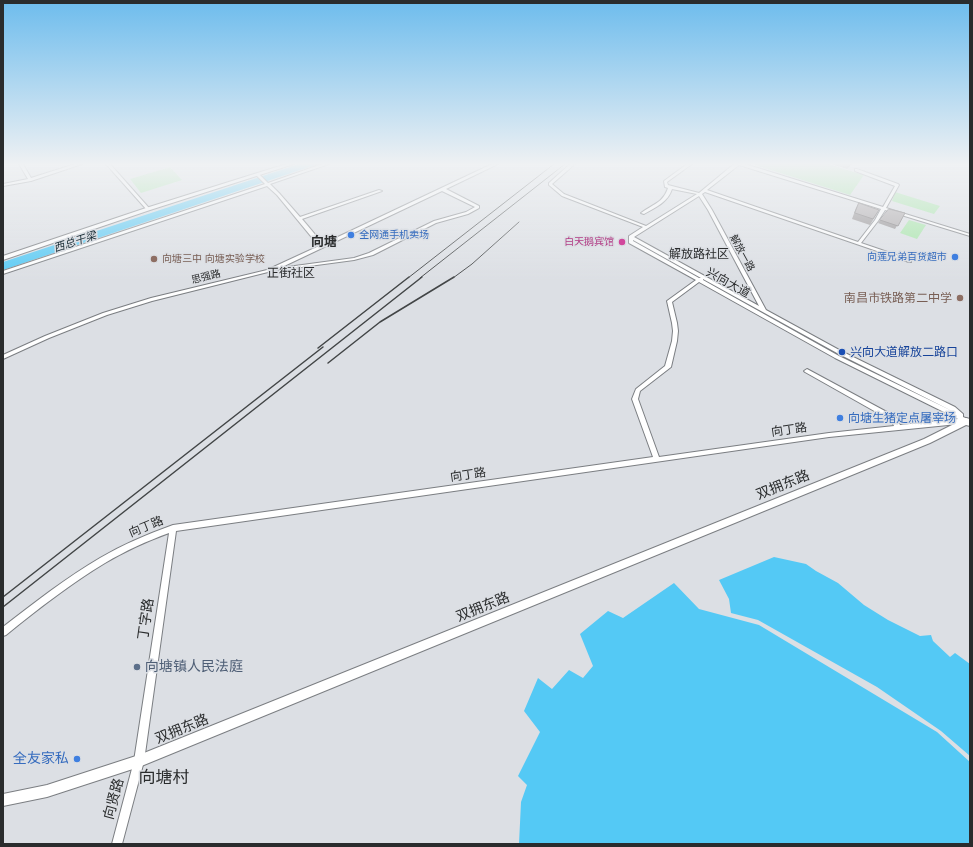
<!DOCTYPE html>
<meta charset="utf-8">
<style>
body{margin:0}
#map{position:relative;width:973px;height:847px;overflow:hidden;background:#dcdfe4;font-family:Inter,sans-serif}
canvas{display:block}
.frame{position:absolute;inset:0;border:4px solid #2a2c2d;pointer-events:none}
</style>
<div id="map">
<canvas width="973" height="847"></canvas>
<div class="frame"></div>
</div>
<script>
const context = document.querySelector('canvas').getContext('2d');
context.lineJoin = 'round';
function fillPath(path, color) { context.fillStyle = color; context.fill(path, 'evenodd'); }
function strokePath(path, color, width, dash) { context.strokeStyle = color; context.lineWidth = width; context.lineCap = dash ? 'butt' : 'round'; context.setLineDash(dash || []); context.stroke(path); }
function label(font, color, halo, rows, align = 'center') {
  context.font = font + ' Inter,"Noto Sans SC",sans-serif'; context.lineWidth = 3; context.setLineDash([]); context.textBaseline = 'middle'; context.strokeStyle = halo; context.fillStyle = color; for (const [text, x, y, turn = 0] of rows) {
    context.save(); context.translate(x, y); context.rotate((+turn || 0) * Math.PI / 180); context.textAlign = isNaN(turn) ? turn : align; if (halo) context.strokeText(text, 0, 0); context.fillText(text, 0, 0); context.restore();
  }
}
fillPath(new Path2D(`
 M756,164H828L864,175L850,195L755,165Z
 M170,167L182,180L141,193L130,179Z
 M895,192L940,206L934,214L892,201Z
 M909,220L926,225L917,239L900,233Z`), '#a3e5a5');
fillPath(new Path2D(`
 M299,164H318L3,270V262Z
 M774,557L806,564L816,571L838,583L864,605L888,620L920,636L931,635L933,641L950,657L955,653L970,664V756L941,731L877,687L758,620L731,613L729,599L719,580Z
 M674,583L699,609L759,625L937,732L970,762V844H519L521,802L527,785L518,776L540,732L524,711L538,678L552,689L569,670L583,678L593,666L580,634L608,611L623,618Z`), '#54c9f5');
const minor = new Path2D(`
 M19,164H23L31,178L75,164H82L31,181L3,186V184L28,179Z
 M106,164H110L149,208V210H147Z
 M322,164H329L270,184L279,193L300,217L379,190L382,191L302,219L323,244L492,164H498L446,189L479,206V208L468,214L436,223L373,255L354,260L272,271L152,301L107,315L49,338L3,359V355L45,336L103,313L151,298L267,270L319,246L277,195L267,186L3,274V271L265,184L257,176V174H259L268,183ZM442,191L475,207L466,212L434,221L369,253L354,258L280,268Z
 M570,164H575L552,184L564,194L646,226L697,194L672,189C668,202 656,207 644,214L641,213C653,204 663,203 668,188L665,187L664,181L687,164H692L667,182L668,185L699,193L734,164H745L883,207L895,186L855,171V169H857L898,184L899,185L886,208L970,234V236L885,210L878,221L861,243L911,260V262H909L705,192L702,194L712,210L766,310L841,351L955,407L963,414V417L968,419L969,421L968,423L829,437L176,531L144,761L122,844H112L134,761L169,533C147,541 125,551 105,563C70,584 38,609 6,635L3,636V627C34,603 66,578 100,558C124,544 148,534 173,525L653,457L632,399L636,389L665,366L672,341L673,331L672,323L667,301L696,280L629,243V236L643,227L562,196L549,185V183ZM739,165L881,209L875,220L858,242L707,190ZM699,196L708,210L759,306L634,237ZM633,240L701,278H699L633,241ZM703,279L837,353L952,411L839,356L703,280ZM699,282L835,358L958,419L900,425L896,417L807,369L804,371L805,372L892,421L894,426L829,433L659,457L638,399L640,391L671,367L677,341L678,331L677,323L672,302Z`);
const major = new Path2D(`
 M286,164H294L150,210L3,260V256L146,208Z
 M966,418L970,419V426L966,425L930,443L139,767L47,797L3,806V794L47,785L139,755L924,439Z`);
strokePath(minor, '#7b7e82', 2);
strokePath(major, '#7b7e82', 2);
fillPath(minor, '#fff');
fillPath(major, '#fff');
strokePath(new Path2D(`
 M408,278L554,164
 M420,278L565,164
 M453,278L472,264L519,222`), '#424546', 1);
strokePath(new Path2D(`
 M318,348L409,277
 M328,363L380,322L454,277
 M3,597L323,347
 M3,607L422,277`), '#424546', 1.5);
fillPath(new Path2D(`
 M832,164H852L847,169Z
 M859,203L879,210L870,225L852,219L856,208Z
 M905,213L895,229L878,223L880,220Z`), '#908c8e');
fillPath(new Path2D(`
 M849,164H852L847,169Z`), '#767274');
const building = new Path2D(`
 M859,203L879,210L873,219L855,213Z
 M889,209L905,213L898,226L880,220Z`);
fillPath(building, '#a8a3a5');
strokePath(building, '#767274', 1);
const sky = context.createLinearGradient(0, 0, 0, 283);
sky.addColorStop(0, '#6dbced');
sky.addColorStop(0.58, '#eff1f3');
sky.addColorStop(1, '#eff1f300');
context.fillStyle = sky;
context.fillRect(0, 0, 973, 283);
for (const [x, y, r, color] of [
 [351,235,4,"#3f7fe0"],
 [622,242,4,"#d1479c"],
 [955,257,4,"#3f7fe0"],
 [154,259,4,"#8d6e63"],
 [960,298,4,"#8d6e63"],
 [842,352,4,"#1a4fb4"],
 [840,418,4,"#3f7fe0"],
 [137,667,4,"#5c6f8a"],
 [77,759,4,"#3f7fe0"]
]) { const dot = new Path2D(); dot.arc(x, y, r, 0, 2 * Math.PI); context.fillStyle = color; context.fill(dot); strokePath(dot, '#dcdfe4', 1.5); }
label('10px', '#366cbe', '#dcdfe4', [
 ["全网通手机卖场",359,235],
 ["向莲兄弟百货超市",947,257,"right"]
], 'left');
label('10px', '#b23c85', '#dcdfe4', [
 ["白天鹅宾馆",614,242]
], 'right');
label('10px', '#2a2c2d', '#dcdfe4', [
 ["解放一路",742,253,61],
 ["思强路",206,277,-14]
]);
label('10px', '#785e54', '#dcdfe4', [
 ["向塘三中 向塘实验学校",162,259]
], 'left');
label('italic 11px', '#182c35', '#dcdfe4', [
 ["西总干梁",75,242,-18]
]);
label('12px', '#2a2c2d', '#dcdfe4', [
 ["解放路社区",699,254],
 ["正街社区",291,273]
]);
label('12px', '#2a2c2d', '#dcdfe4', [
 ["兴向大道",728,283,29],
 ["向丁路",789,430,-8],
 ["向丁路",468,475,-8],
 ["向丁路",146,527,-22]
]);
label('12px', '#785e54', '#dcdfe4', [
 ["南昌市铁路第二中学",952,298]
], 'right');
label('12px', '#164399', '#dcdfe4', [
 ["兴向大道解放二路口",850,352]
], 'left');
label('12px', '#366cbe', '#dcdfe4', [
 ["向塘生猪定点屠宰场",848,418]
], 'left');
label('bold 13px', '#2a2c2d', '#dcdfe4', [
 ["向塘",324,242]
]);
label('14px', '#2a2c2d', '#dcdfe4', [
 ["双拥东路",783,485,-22],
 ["双拥东路",483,607,-22],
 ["丁字路",146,619,-82],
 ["双拥东路",182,729,-22],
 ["向贤路",114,799,-75]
]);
label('14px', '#4e5e75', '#dcdfe4', [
 ["向塘镇人民法庭",145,667]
], 'left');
label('14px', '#366cbe', '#dcdfe4', [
 ["全友家私",69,759]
], 'right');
label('17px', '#2a2c2d', '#dcdfe4', [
 ["向塘村",164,778]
]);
</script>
